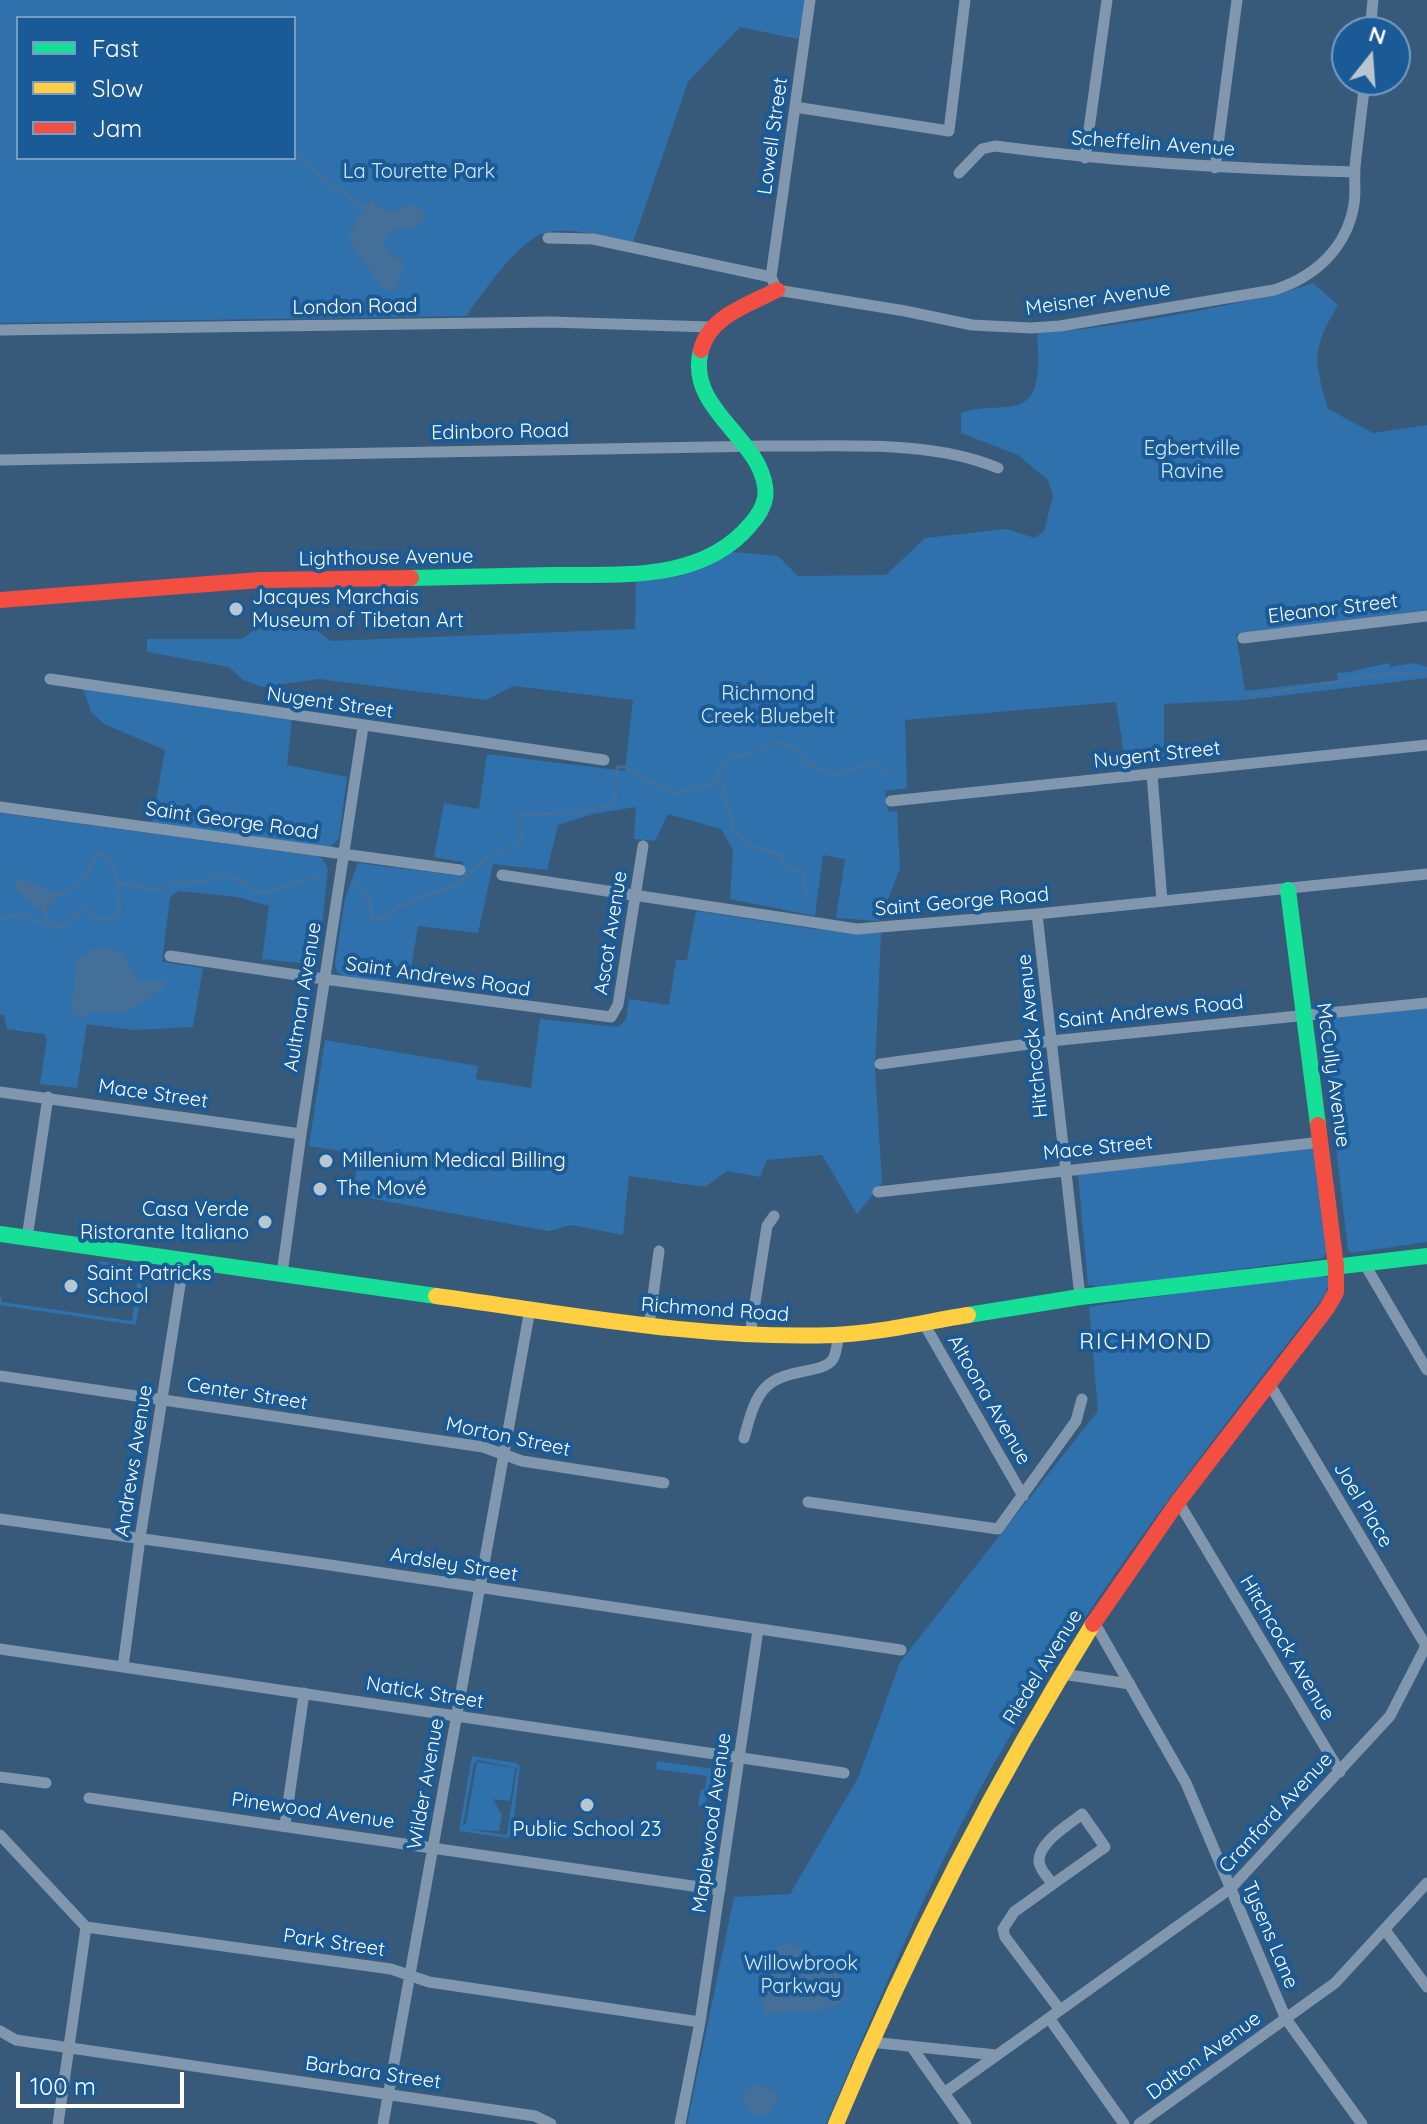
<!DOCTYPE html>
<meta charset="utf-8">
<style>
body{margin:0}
#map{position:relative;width:1427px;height:2124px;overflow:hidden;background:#375a7a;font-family:Quicksand,sans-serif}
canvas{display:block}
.legend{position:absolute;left:16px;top:16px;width:280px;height:144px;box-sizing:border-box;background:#1a5b97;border:2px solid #769dc1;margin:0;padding:10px 14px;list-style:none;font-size:24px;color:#fff}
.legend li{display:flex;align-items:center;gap:16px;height:40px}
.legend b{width:40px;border:2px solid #769dc1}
.north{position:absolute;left:1331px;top:16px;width:80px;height:80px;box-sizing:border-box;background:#1a5b97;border:2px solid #769dc1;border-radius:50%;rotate:17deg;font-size:22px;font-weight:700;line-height:32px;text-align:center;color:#fff}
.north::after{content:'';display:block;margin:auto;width:28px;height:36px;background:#b9c5d0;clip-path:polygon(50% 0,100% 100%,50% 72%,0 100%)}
.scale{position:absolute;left:16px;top:2072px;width:168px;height:36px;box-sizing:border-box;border:4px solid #fff;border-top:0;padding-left:10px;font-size:24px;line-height:28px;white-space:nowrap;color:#fff;-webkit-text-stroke:6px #1a5b97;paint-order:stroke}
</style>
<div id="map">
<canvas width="1427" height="2124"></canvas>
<ul class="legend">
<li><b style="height:10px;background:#16e098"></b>Fast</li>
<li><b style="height:10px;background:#ffcf43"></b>Slow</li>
<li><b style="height:10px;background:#f24e42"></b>Jam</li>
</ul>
<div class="north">N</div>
<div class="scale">100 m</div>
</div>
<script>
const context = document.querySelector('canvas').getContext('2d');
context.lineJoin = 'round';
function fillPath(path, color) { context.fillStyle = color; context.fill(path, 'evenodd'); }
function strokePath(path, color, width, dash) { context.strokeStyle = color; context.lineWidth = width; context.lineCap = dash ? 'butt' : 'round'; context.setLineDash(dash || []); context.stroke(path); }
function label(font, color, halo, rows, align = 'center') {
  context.font = font + ' Quicksand,sans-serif'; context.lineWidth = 8; context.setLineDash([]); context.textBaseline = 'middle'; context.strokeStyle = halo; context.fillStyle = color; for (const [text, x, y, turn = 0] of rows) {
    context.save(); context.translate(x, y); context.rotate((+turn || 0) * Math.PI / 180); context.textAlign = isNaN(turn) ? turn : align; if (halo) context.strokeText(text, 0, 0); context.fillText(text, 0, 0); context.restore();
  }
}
fillPath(new Path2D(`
 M0,0H806L798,39L740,27L688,82L633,242C611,237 561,225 541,234C512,249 486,289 466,316L0,323ZM18,18H294V158H18Z
 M1313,283L1338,305C1311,350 1314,360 1328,409L1373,433L1427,425V610L1236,634L1245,691L1338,680L1337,673C1355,672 1372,666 1390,663V667L1414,663L1427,667V678L1246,700L1164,704V762L1126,767L1116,702L905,720L907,788L885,791L888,812L897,811L900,869L879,921L836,918L845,859L823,855L815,916L730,899L733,850L721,829L668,814L655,841L634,839L636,807L593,814L558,825L547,870L493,864L478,933L418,926L411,969L393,966L391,982L344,976L337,972L335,964L345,898L358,863L462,876L463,862L434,857L444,803L479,809L487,754L625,771L633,700L513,686L486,700L319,679L263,687L243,680L229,667L147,652V639H242L256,629H315L331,641L635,629L636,582L732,552L778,556L798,576L886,575L925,538L1006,529L1035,538L1044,531L1053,496L1048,480L1018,455L961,433V413C978,406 996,409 1013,406C1045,402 1038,355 1037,333C1100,329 1161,318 1222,306C1253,299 1284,294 1313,283Z
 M83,689L292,719L287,765L347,777L339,838L330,847L152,823L165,750L104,724L91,712Z
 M0,813L318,856L323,859L328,869L318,965L262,959L269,906L237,897L179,891L170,897L162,962L203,968L193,1027L134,1030L87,1024L77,1088L40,1084L47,1039L44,1034L7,1029L4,1015L0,1014Z
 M696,911L814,929L881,933L875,1069L882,1183L857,1214L822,1155L767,1160L760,1177L727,1171L705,1187L629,1176L623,1235L572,1225L548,1231L352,1195L359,1154L309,1146L325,1040L478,1066L476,1079L531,1088L540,1019L618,1027L626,1020L629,999L669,1005L676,960H687Z
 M1427,1008V1242L1352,1253L1348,1250L1322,1027L1324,1020L1332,1018Z
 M1311,1148L1315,1151L1328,1253L1325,1254L1323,1258L1096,1288L1094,1285H1088L1078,1175Z
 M98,1261L144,1267L136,1325L0,1305V1294L2,1302L132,1321L139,1270L102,1265Z
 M1323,1276L1330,1278L1325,1295C1199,1457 1072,1618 974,1800C918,1904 873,2015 826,2124H687L734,1897L790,1894L859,1776L900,1662L1098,1411L1089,1307L1246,1283Z
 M472,1756L516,1763L520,1766L512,1833L508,1838L459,1831ZM478,1760L517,1768L507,1835L466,1829L499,1831L502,1815L493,1799L510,1801L515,1768L477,1762L466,1824L463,1825L474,1763Z
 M657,1761L720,1770L717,1791L708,1794L704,1807L698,1805L701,1789H705L707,1776L656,1769Z`), '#2f71ad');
fillPath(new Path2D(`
 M371,200L389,213L410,204L422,207L426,219L419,227L392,230L384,243L392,255L405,263L395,291L382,289L348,240L363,207Z
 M19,877L53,891L58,896L45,914C33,904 22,898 13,886Z
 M100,947L123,953L137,979L145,982L164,980L165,987C143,1003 126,1022 97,1010L82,1018L74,1015L71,1008L78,959L87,952Z
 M786,1943C814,1952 831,1960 849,1985L845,2001C823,2015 791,2010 766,2015L758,1992L763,1979L762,1957Z
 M753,2085L765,2086L780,2095L769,2113L758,2116L747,2110L742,2095Z`), '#436f99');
strokePath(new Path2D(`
 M294,152L304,164L363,207
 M1249,696L1390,673L1427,674
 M717,777L725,787L726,807L731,817L732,830L753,847L781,855L788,868L802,871L807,894
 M354,882L369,899L372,920L382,918L397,907L457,884L487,858L522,841L519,821L524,814L580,813L615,803L617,767H624L673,794L713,784L721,768L733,757L760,751L774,743L791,745L807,763L833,774L845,773L876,762L890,777
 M58,896L81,883L99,852L109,858L119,885
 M45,914L52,927
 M0,919C32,906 32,928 61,926L85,908L90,910L94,918L110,919L120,911L117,891L119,885L124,883L158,891L174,882H200L219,875H229L258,892L271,891L324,875`), '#436f99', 3);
strokePath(new Path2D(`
 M1370,32L1373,0
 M795,107L949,131L965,0
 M1085,158L1107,0
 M1215,168L1237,0
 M959,173L982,149L995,146C1115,162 1234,169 1355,172
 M548,238L593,239L771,277L777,290L905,311L972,325L1031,328L1060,326L1274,290C1315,277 1347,248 1354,204C1356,192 1354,179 1355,167C1358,138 1362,109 1365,80
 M771,277L810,0
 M0,330L551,322L710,327
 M0,460L764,446C838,447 929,439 998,468
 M1243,638L1427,616
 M50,679L604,760
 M1152,774L1162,901
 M891,801L1427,745
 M0,807L460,870
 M502,875L857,929L1037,914L1427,874
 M1037,914L1080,1297
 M170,956L324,979L611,1017L618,1005L643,846
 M880,1064L1051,1041L1427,1003
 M0,1092L301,1134
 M878,1192L1322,1142
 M27,1238L48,1097
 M1364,1263L1427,1370
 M282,1274L301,1134L363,727
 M923,1322L1023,1496
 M649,1326L659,1251
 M750,1335L767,1226L774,1216
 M0,1376L483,1447L522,1461L664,1483
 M1269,1383L1426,1646
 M744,1438C749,1421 753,1400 766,1387C784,1368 824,1374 833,1359C837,1352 837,1342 839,1335
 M808,1502L998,1529L1076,1421L1082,1399
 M1179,1503L1340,1772
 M0,1519L323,1564L901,1650
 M1094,1622L1186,1783L1286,2019L1362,2124
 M0,1649L844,1773
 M123,1667L140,1538L184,1260
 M1062,1674L1130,1684
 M0,1777L46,1783
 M89,1798L720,1890
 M1082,1814L1105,1847L1053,1884C1048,1878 1040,1870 1039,1862C1038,1842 1069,1825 1082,1814Z
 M285,1825L304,1693
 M0,1835L86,1927L391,1969L429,1982L700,2022
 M1053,1884L1014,1912L1003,1929L1005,1937L1060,2010
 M1385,1930L1427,1987
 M1049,2018L1124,2124
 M0,2031L16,2040L535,2116L551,2124
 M870,2042L996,2055
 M911,2046L966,2124
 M944,2093L1231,1888L1390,1716L1427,1644
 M58,2124L86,1927
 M383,2124L530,1309
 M680,2124L700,2022L758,1630
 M1139,2124L1335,1983L1427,1883`), '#8097ad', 11);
strokePath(new Path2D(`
 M411,578C457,577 504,576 551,575C619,574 701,583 750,525C768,505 770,490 758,465C738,427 688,399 701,350
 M1288,890L1318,1125
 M0,1234L436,1296
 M968,1315L1080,1297L1427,1256`), '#16e098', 16);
strokePath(new Path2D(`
 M436,1296C568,1314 701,1340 835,1335C879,1333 924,1322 968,1315
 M836,2124C909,1950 993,1784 1093,1624`), '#ffcf43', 16);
strokePath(new Path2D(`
 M701,350C710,316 748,305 777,290
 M0,600L260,580L411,578
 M1093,1624L1177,1503L1327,1308L1336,1292V1266L1318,1125`), '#f24e42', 16);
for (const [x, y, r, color] of [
 [236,609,8,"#b9c5d0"],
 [326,1161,8,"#b9c5d0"],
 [320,1189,8,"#b9c5d0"],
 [265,1222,8,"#b9c5d0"],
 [71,1286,8,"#b9c5d0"],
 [587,1805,8,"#b9c5d0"]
]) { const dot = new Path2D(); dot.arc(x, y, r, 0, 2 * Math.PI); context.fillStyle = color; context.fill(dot); strokePath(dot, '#1a5b97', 3); }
label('20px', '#fff', '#1a5b97', [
 ["Lowell Street",773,136,-82],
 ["Scheffelin Avenue",1153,144,4],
 ["Meisner Avenue",1098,299,-8],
 ["London Road",355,307,-1],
 ["Edinboro Road",500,432,-1],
 ["Lighthouse Avenue",386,558,-1],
 ["Eleanor Street",1333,609,-7],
 ["Nugent Street",330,703,8],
 ["Nugent Street",1157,755,-6],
 ["Saint George Road",232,821,8],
 ["Saint George Road",962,902,-5],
 ["Ascot Avenue",611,933,-81],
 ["Saint Andrews Road",438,977,8],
 ["Aultman Avenue",303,997,-81],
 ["Saint Andrews Road",1151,1012,-6],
 ["Hitchcock Avenue",1033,1036,-96],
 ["McCully Avenue",1333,1075,82],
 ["Mace Street",153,1094,8],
 ["Mace Street",1098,1148,-6],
 ["Richmond Road",715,1310,4],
 ["Center Street",247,1394,9],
 ["Altoona Avenue",989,1400,60],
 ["Morton Street",508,1437,12],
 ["Andrews Avenue",134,1461,-81],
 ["Joel Place",1363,1505,59],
 ["Ardsley Street",454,1565,9],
 ["Hitchcock Avenue",1287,1648,59],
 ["Riedel Avenue",1043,1667,-58],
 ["Natick Street",425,1693,9],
 ["Wilder Avenue",426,1784,-80],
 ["Pinewood Avenue",313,1811,8],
 ["Cranford Avenue",1276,1813,-47],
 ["Maplewood Avenue",712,1823,-82],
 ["Tysens Lane",1270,1935,67],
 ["Park Street",334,1943,8],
 ["Dalton Avenue",1204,2056,-36],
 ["Barbara Street",373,2073,8]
]);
label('20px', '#d5e9fb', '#1a5b97', [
 ["La Tourette Park",419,172],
 ["Egbertville",1192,449],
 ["Ravine",1192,472],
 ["Richmond",768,694],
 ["Creek Bluebelt",768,717],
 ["Willowbrook",801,1964],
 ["Parkway",801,1987]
]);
label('20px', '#fff', '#1a5b97', [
 ["Jacques Marchais",252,598],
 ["Museum of Tibetan Art",252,621],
 ["Millenium Medical Billing",342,1161],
 ["The Mové",336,1189],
 ["Casa Verde",249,1210,"right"],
 ["Ristorante Italiano",249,1233,"right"],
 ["Saint Patricks",87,1274],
 ["School",87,1297],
 ["Public School 23",587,1830,"center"]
], 'left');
context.letterSpacing = '2px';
label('22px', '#fff', '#1a5b97', [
 ["RICHMOND",1146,1342]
]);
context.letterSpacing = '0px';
</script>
